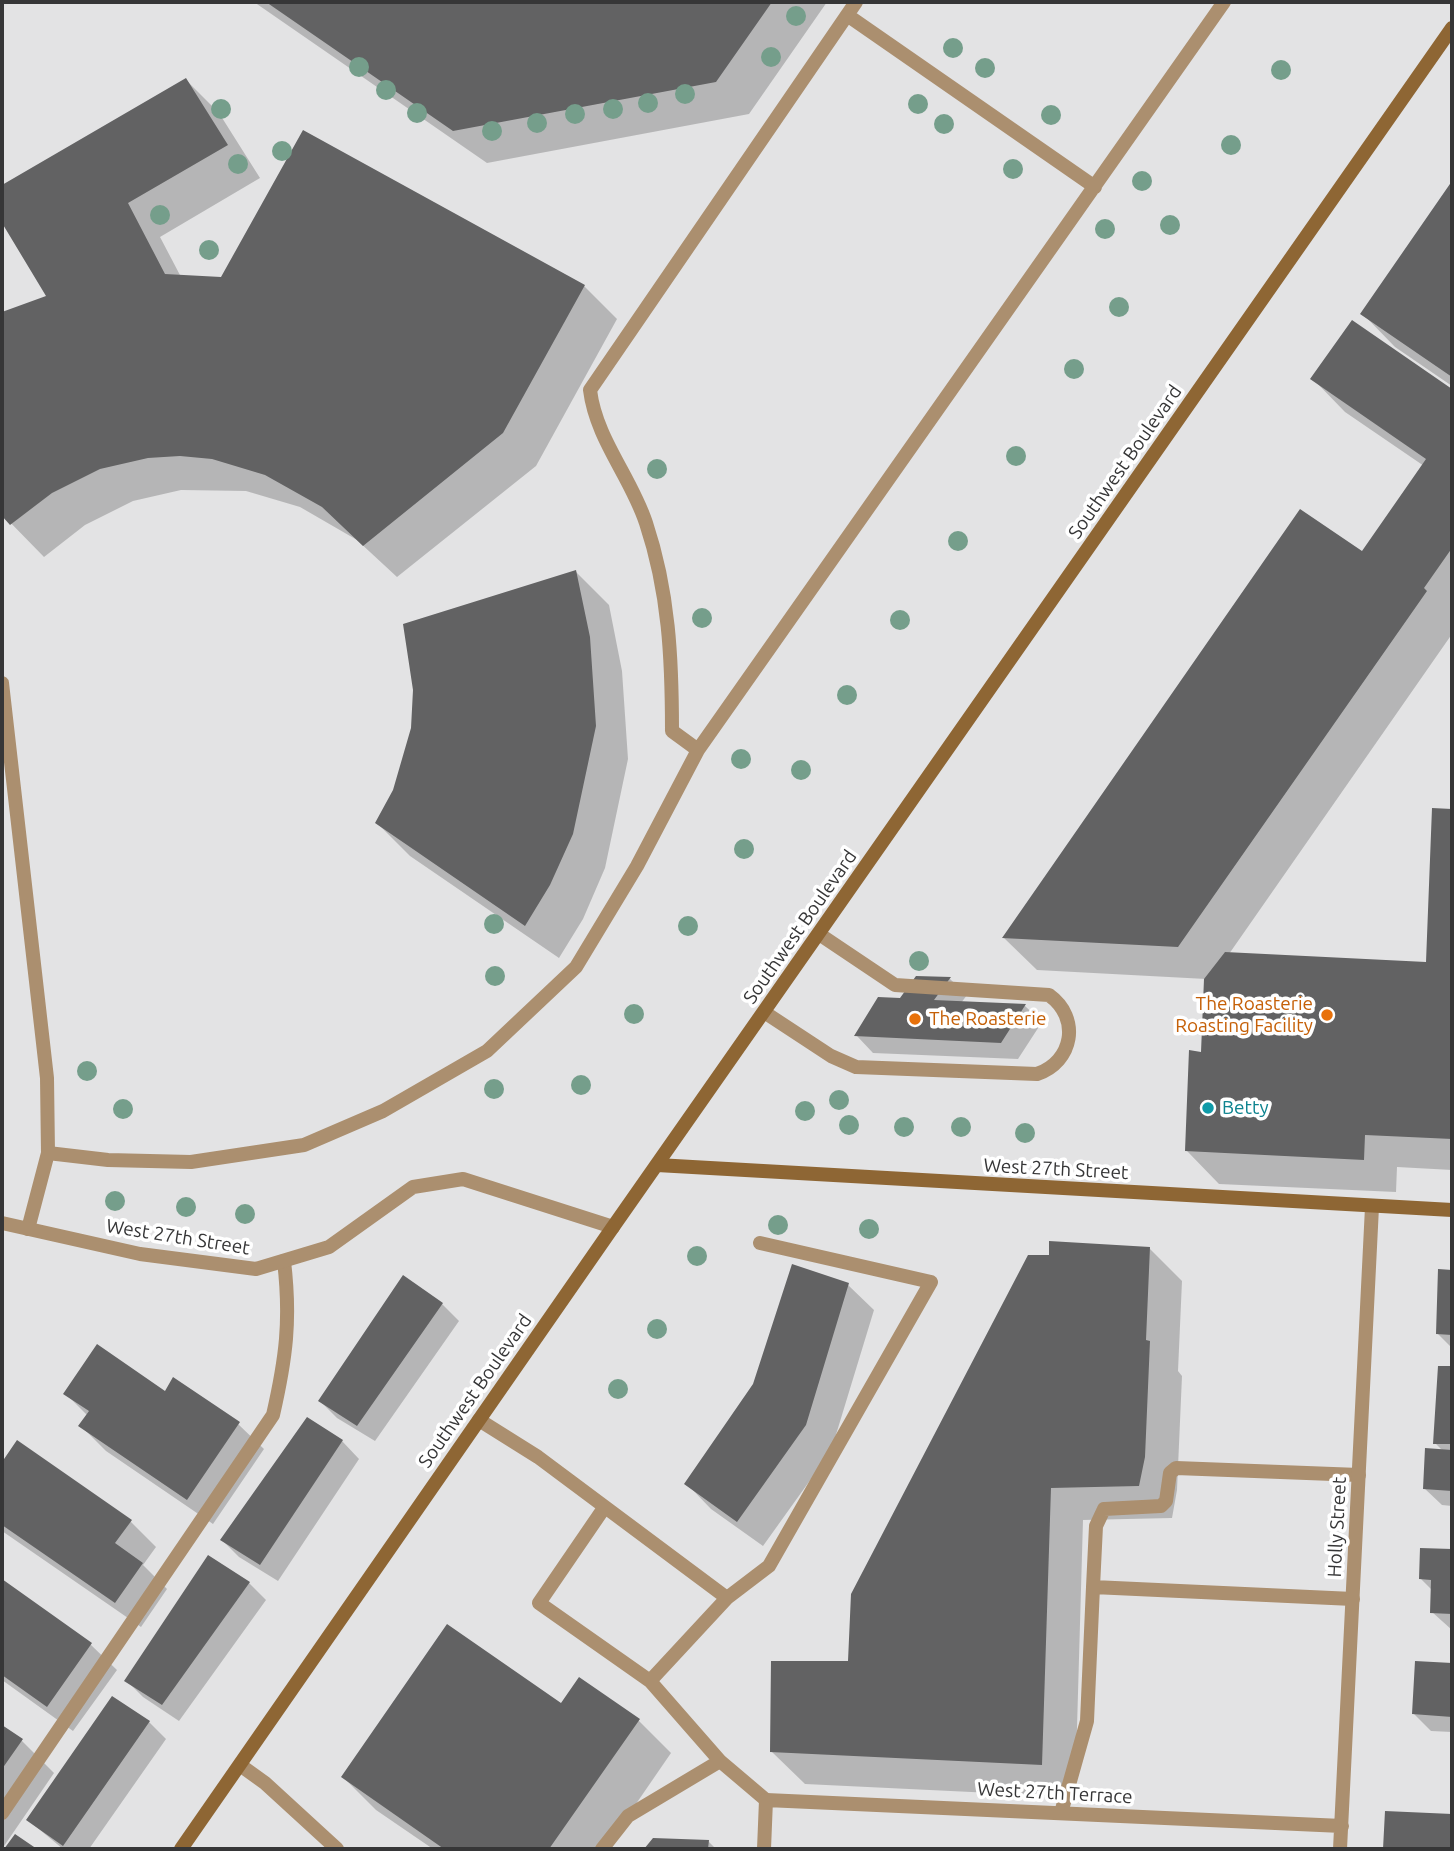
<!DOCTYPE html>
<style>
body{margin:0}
#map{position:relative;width:1454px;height:1851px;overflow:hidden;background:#e3e3e4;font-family:Ubuntu,sans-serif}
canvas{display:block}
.frame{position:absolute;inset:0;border:4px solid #363637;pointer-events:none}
</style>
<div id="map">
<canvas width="1454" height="1851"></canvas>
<div class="frame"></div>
</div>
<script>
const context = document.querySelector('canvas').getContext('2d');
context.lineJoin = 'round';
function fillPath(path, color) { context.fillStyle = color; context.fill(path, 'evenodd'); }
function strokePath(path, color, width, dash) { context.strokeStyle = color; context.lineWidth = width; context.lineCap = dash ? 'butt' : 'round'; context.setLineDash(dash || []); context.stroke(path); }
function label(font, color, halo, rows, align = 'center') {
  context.font = font + ' Ubuntu,sans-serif'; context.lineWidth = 7; context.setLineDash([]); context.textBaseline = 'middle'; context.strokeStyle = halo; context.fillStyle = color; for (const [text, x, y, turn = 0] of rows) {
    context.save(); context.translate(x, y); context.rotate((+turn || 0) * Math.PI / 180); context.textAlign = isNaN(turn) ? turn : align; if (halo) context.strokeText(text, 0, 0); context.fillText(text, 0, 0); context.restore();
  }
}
fillPath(new Path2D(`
 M254,2H827L749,114L487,163Z
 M186,80L219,113L260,178L160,237L181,277L584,286L617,319L536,466L397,577L357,540L300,507L246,491L181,490L133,501L85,525L44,557L2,514V314L48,297L2,219V187Z
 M1452,184V386L1395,347L1363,314Z
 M1352,322L1452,391V634L1229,954L1428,964L1434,810L1452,811V1170L1397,1167L1396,1192L1219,1184L1187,1151L1203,1053L1206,979L1037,970L1004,938L1363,554L1424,466L1345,412L1313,379Z
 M576,572L609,605L622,671L628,759L605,868L583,919L559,958L410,856L377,823L395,790L413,728Z
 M917,978L950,979L967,995L961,1003L1025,1006L1042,1022L1018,1059L873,1053L857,1036L901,1000Z
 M1149,1248L1182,1281L1178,1371L1182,1376L1177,1490L1172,1518L1083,1520L1075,1797L805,1784L772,1752L850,1663Z
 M1439,1271H1452V1348L1437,1333Z
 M848,1285L874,1310L831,1451L763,1546L711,1509L686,1483Z
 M442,1304L459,1321L375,1441L337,1418L320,1401Z
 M1439,1368H1452V1506L1442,1505L1424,1488L1443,1451L1435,1443Z
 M165,1393L238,1424L264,1449L213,1524L106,1451L81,1426L88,1416L66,1394Z
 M307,1419L342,1441L359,1459L278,1581L239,1557L222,1540Z
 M17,1443L130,1521L156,1547L143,1565L167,1589L141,1627L2,1531V1465Z
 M1422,1549L1452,1551V1630L1432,1612L1433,1591L1421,1579Z
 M209,1558L249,1583L266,1600L179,1721L143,1697L126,1680Z
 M2,1581L91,1645L117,1670L73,1731L2,1680Z
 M1416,1663L1452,1665V1732L1431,1731L1414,1714Z
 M561,1706L639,1721L671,1753L605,1849H433L376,1810L343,1777Z
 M149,1722L166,1739L89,1849H63L28,1820Z
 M2,1727L21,1740L54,1773L2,1849Z
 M1386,1813L1452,1815V1849H1384Z
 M653,1839L708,1841L716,1849H646Z`), '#0003');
fillPath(new Path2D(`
 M266,2H772L716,82L453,131Z
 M186,78L228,145L128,203L165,274L221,277L303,130L585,285L503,433L363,546L322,507L265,475L212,459L180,456L148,458L100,469L52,493L10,525L2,516V312L46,296L2,223V185Z
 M1452,181V377L1360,314Z
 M1352,320L1452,389V548L1424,588L1427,591L1178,947L1002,938L1300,509L1362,551L1426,459L1310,379Z
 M576,570L590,637L596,726L573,834L550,885L525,926L375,823L393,790L411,728L413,690L403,624Z
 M1432,808L1452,809V1139L1365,1135L1364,1160L1185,1151L1189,1050L1201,1052L1204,979L1225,952L1426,962Z
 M916,976L951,977L934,1000L1026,1004L1001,1043L854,1036L878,997L900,998Z
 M1049,1241L1150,1247L1146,1340L1150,1341L1145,1457L1139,1486L1051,1488L1042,1765L770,1752L771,1661H848L851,1594L1028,1255H1049Z
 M792,1264L849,1283L806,1425L737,1522L684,1484L753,1384Z
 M1438,1269L1452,1270V1335L1436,1334Z
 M403,1275L443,1303L357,1426L318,1401Z
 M97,1344L165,1391L173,1377L240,1422L187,1500L78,1426L89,1411L63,1394Z
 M1438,1366H1452V1444H1433Z
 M307,1417L343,1440L260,1565L220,1540Z
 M17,1440L132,1520L115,1543L143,1563L115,1603L2,1525V1462Z
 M1425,1448L1452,1450V1491L1423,1489Z
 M1420,1548L1452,1549V1614L1430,1613L1431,1580L1419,1579Z
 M208,1555L250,1582L162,1705L124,1681Z
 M2,1579L92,1643L47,1707L2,1675Z
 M447,1624L561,1703L579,1677L640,1719L549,1849H444L341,1777Z
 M1415,1661L1452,1663V1717L1412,1714Z
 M112,1696L150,1721L63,1846L26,1820Z
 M2,1725L23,1739L2,1769Z
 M1385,1811L1452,1814V1849H1383Z
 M15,1834L37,1849H4Z
 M653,1838L709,1840L708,1849H644Z`), '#626263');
strokePath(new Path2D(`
 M847,15L1095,187
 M2,683L47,1078L48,1153L28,1229
 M698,750L672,731C672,659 669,592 646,523C631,477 596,439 590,390L856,2
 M764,1012L831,1056L856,1067L1037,1074C1073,1062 1081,1018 1049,995L895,985L819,934
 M48,1153L108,1160L191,1162L304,1145L383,1111L487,1051L576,967L637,866L698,750L1224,2
 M479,1420L538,1457L727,1598
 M604,1508L539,1603L650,1681L727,1598L769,1566L931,1282L760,1243
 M1093,1587L1096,1526L1104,1509L1161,1506L1166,1501L1170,1473L1176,1468L1359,1475
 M650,1681L720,1761L766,1800
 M240,1765L265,1783L337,1849
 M2,1813L273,1415C286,1358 291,1320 284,1261
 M1061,1813L1087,1721L1093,1587L1353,1599
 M602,1849L628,1816L720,1761`), '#ab8f6f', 14);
strokePath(new Path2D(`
 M2,1223L140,1254L256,1269L329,1247L413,1187L463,1179L613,1227
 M764,1849L766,1800L1342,1826
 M1340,1849L1372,1207`), '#ab8f6f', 14);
strokePath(new Path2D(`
 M657,1165L1452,1210
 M181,1849L613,1227L1452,28`), '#8e6634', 14);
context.fillStyle = '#759e8b';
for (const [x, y] of [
 [796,16],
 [953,48],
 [771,57],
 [359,67],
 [985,68],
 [1281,70],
 [386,90],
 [685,94],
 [648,103],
 [918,104],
 [221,109],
 [613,109],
 [417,113],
 [575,114],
 [1051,115],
 [537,123],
 [944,124],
 [492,131],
 [1231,145],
 [282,151],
 [238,164],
 [1013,169],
 [1142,181],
 [160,215],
 [1170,225],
 [1105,229],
 [209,250],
 [1119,307],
 [1074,369],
 [1016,456],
 [657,469],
 [958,541],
 [702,618],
 [900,620],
 [847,695],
 [741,759],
 [801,770],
 [744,849],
 [494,924],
 [688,926],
 [919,961],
 [495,976],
 [634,1014],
 [87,1071],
 [581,1085],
 [494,1089],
 [839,1100],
 [123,1109],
 [805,1111],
 [849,1125],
 [904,1127],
 [961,1127],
 [1025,1133],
 [115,1201],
 [186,1207],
 [245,1214],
 [778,1225],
 [869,1229],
 [697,1256],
 [657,1329],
 [618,1389]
]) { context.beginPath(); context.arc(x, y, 10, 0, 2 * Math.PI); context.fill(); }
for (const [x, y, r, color] of [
 [1327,1015,7,"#e8710a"],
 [915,1019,7,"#e8710a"],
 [1208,1108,7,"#0f9aa8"]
]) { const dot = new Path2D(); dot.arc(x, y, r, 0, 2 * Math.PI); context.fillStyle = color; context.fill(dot); strokePath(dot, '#fff', 2.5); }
label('19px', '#363637', '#fff', [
 ["Southwest Boulevard",1125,462,-55],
 ["Southwest Boulevard",800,927,-55],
 ["West 27th Street",1056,1169,3],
 ["West 27th Street",178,1237,9],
 ["Southwest Boulevard",475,1391,-55],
 ["Holly Street",1337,1527,-87],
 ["West 27th Terrace",1055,1793,3]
]);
label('19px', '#c56008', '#fff', [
 ["The Roasterie",1313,1004],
 ["Roasting Facility",1313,1026],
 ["The Roasterie",929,1019,"left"]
], 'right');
label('19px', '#0d838f', '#fff', [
 ["Betty",1222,1108]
], 'left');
</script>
